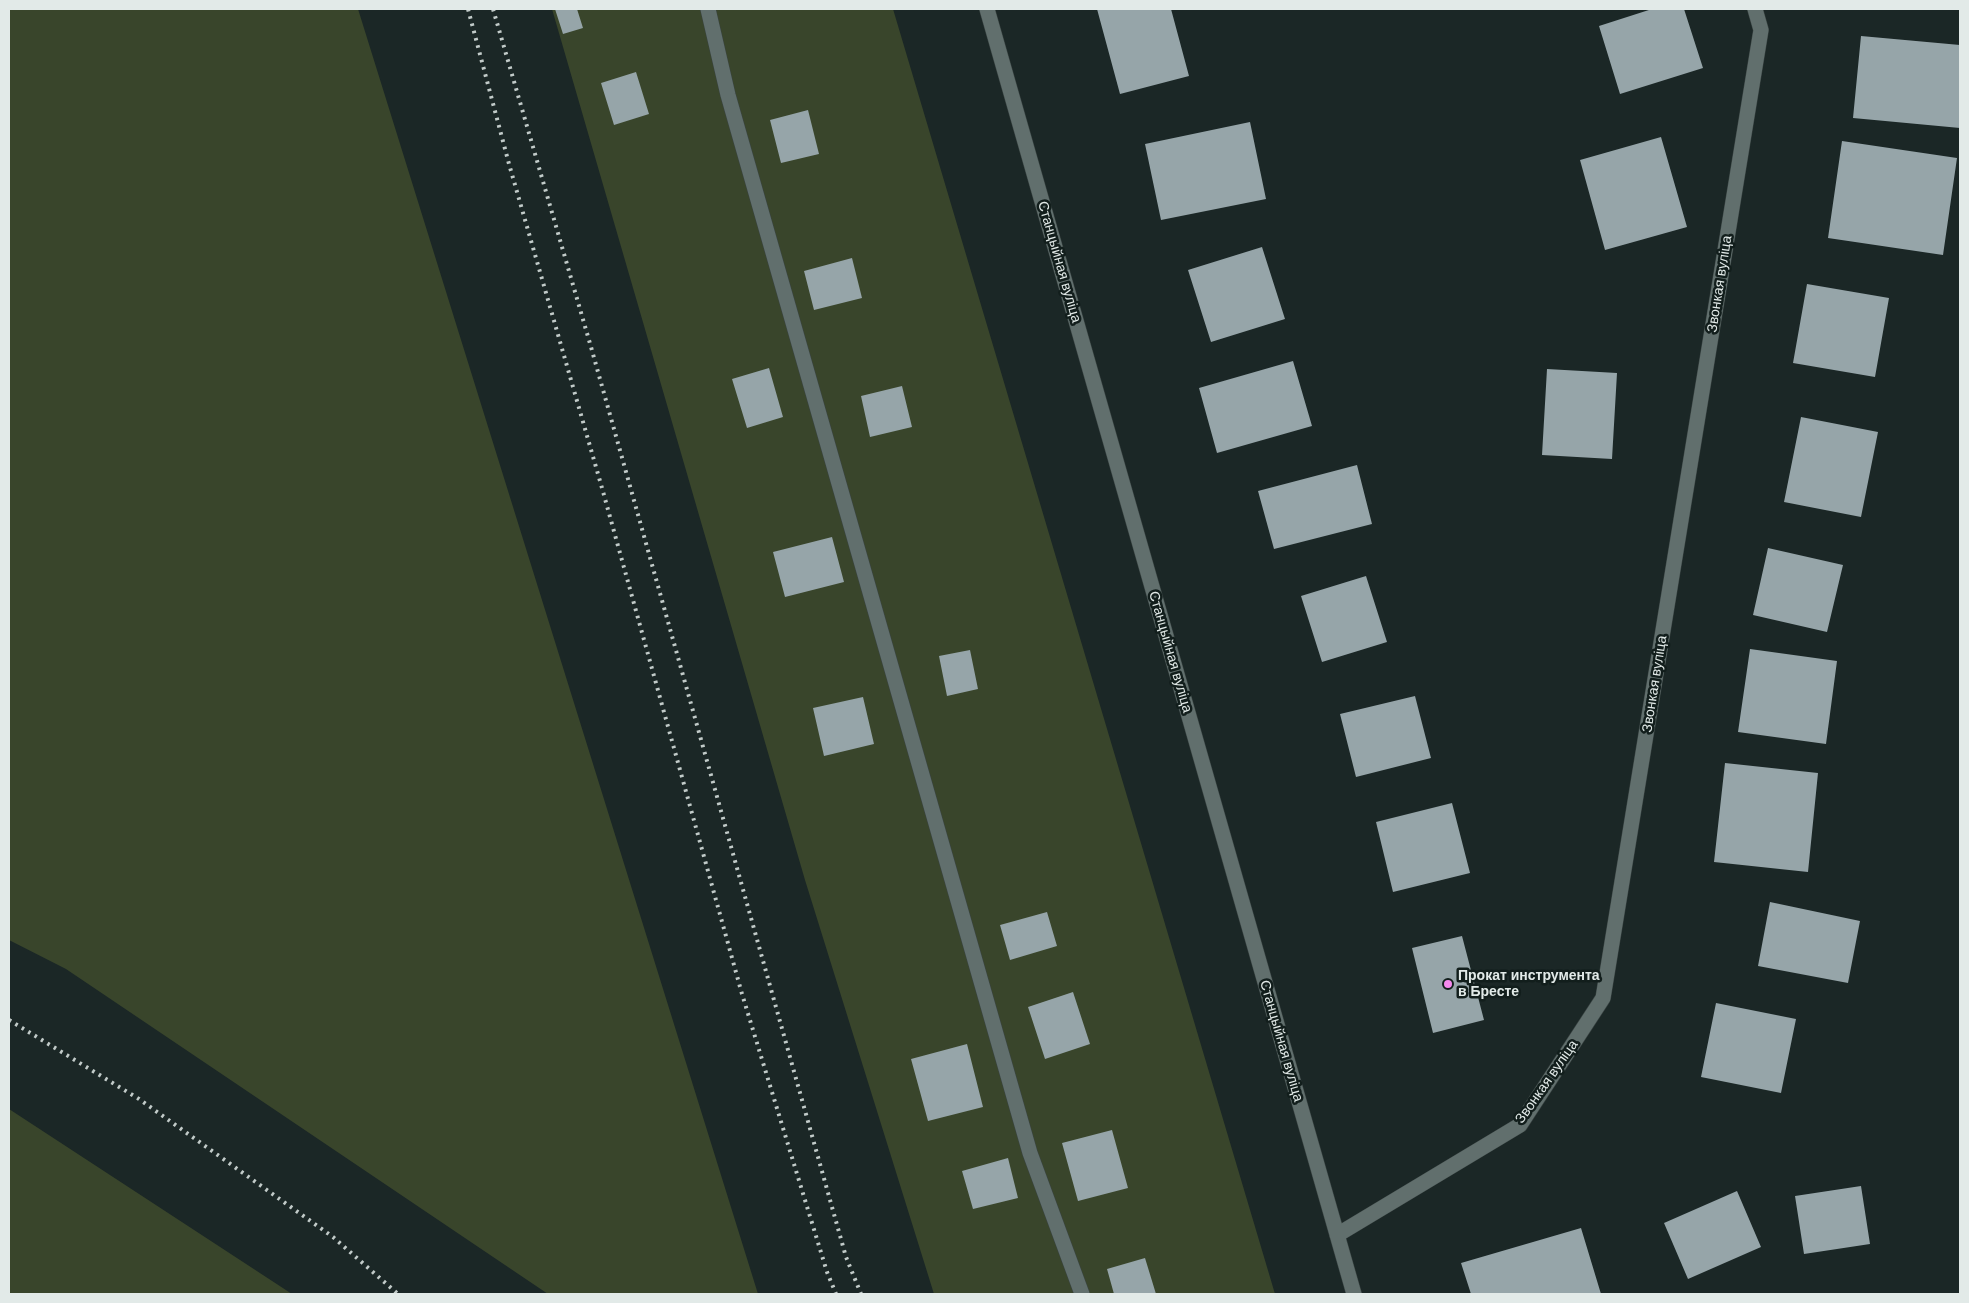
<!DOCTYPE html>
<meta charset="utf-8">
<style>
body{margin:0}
#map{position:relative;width:1969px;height:1303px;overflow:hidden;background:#1b2726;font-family:Helvetica,sans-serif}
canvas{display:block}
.frame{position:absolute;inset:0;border:10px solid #e2eae8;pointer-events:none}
</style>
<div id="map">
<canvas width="1969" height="1303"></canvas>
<div class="frame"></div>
</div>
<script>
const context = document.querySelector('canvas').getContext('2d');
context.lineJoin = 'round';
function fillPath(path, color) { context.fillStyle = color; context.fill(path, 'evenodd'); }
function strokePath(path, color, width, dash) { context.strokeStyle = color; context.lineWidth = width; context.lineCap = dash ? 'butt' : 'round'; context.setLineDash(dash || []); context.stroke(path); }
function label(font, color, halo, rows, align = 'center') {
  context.font = font + ' Helvetica,sans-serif'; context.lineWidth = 5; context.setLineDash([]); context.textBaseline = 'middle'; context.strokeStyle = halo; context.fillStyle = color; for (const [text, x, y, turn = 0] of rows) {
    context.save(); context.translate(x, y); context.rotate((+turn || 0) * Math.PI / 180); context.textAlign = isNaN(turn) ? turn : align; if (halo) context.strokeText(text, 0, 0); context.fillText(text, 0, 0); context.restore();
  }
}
fillPath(new Path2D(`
 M9,9H358L758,1294H548L66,969L9,940Z
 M552,9H893L1275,1294H934L805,880Z
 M9,1109L292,1294H9Z`), '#39452b');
fillPath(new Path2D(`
 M555,9H577L583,28L563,34Z
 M1097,9H1171L1189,76L1120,94Z
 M1652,9H1684L1703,68L1620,94L1599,26Z
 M1861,36L1960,45V128L1853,118Z
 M636,72L649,114L614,125L601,83Z
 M808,110L819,154L781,163L770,120Z
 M1250,122L1266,199L1161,220L1145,144Z
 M1661,137L1687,227L1605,250L1580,160Z
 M1842,141L1957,158L1943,255L1828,238Z
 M1262,247L1285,319L1211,342L1188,270Z
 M852,258L862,298L814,310L804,271Z
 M1807,284L1889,298L1875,377L1793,363Z
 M1293,361L1312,426L1217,453L1199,388Z
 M769,368L783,417L747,428L732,379Z
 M1547,369L1617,373L1612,459L1542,455Z
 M902,386L912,427L870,437L861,396Z
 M1801,417L1878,432L1861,517L1784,502Z
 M1357,465L1372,524L1274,549L1258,491Z
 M832,537L844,582L785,597L773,552Z
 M1768,548L1843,565L1827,632L1753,615Z
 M1366,576L1387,642L1322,662L1301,596Z
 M1750,649L1837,661L1826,744L1738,732Z
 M970,650L978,689L947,696L939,656Z
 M1415,696L1431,758L1356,777L1340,714Z
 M863,697L874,744L824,756L813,708Z
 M1725,763L1818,773L1808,872L1714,862Z
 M1452,803L1470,873L1393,892L1376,822Z
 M1770,902L1860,921L1848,983L1758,966Z
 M1047,912L1057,946L1010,960L1000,925Z
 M1462,936L1484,1020L1433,1033L1412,948Z
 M1073,992L1090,1044L1045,1059L1028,1007Z
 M1716,1003L1796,1019L1781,1093L1701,1077Z
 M967,1044L983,1107L928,1121L911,1059Z
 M1112,1130L1128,1188L1078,1201L1062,1143Z
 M1008,1158L1018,1198L973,1209L962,1171Z
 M1861,1186L1870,1244L1804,1254L1795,1196Z
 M1737,1191L1761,1247L1688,1279L1664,1223Z
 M1581,1228L1601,1294H1471L1461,1263Z
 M1145,1258L1156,1294H1114L1107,1269Z`), '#96a5a9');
const lane = new Path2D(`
 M708,9L728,95L1030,1153L1082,1294`);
const street = new Path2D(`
 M987,9L1354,1294
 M1337,1235L1520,1125L1603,998L1761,30L1755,9`);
strokePath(lane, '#3a4443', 16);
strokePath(street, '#3a4443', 16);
strokePath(lane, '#616f6d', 15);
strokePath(street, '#616f6d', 15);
strokePath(new Path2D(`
 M468,9L509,164L602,488L742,994L827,1272L836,1294
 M493,9L591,347L846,1257L861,1294
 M9,1020L139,1099L333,1237L398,1294`), '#c2cbc9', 4, [2.5, 5]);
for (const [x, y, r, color] of [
 [1448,984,5,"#f589ee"]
]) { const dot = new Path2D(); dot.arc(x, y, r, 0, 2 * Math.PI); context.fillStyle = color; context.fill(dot); strokePath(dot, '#121e1c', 2); }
label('14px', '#e2eae8', '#121e1c', [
 ["Станцыйная вуліца",1059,262,74],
 ["Звонкая вуліца",1720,284,-81],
 ["Станцыйная вуліца",1170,652,74],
 ["Звонкая вуліца",1655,684,-81],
 ["Станцыйная вуліца",1281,1041,74],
 ["Звонкая вуліца",1547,1082,-55]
]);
label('bold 14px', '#e2eae8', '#121e1c', [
 ["Прокат инструмента",1458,976],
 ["в Бресте",1458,992]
], 'left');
</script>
